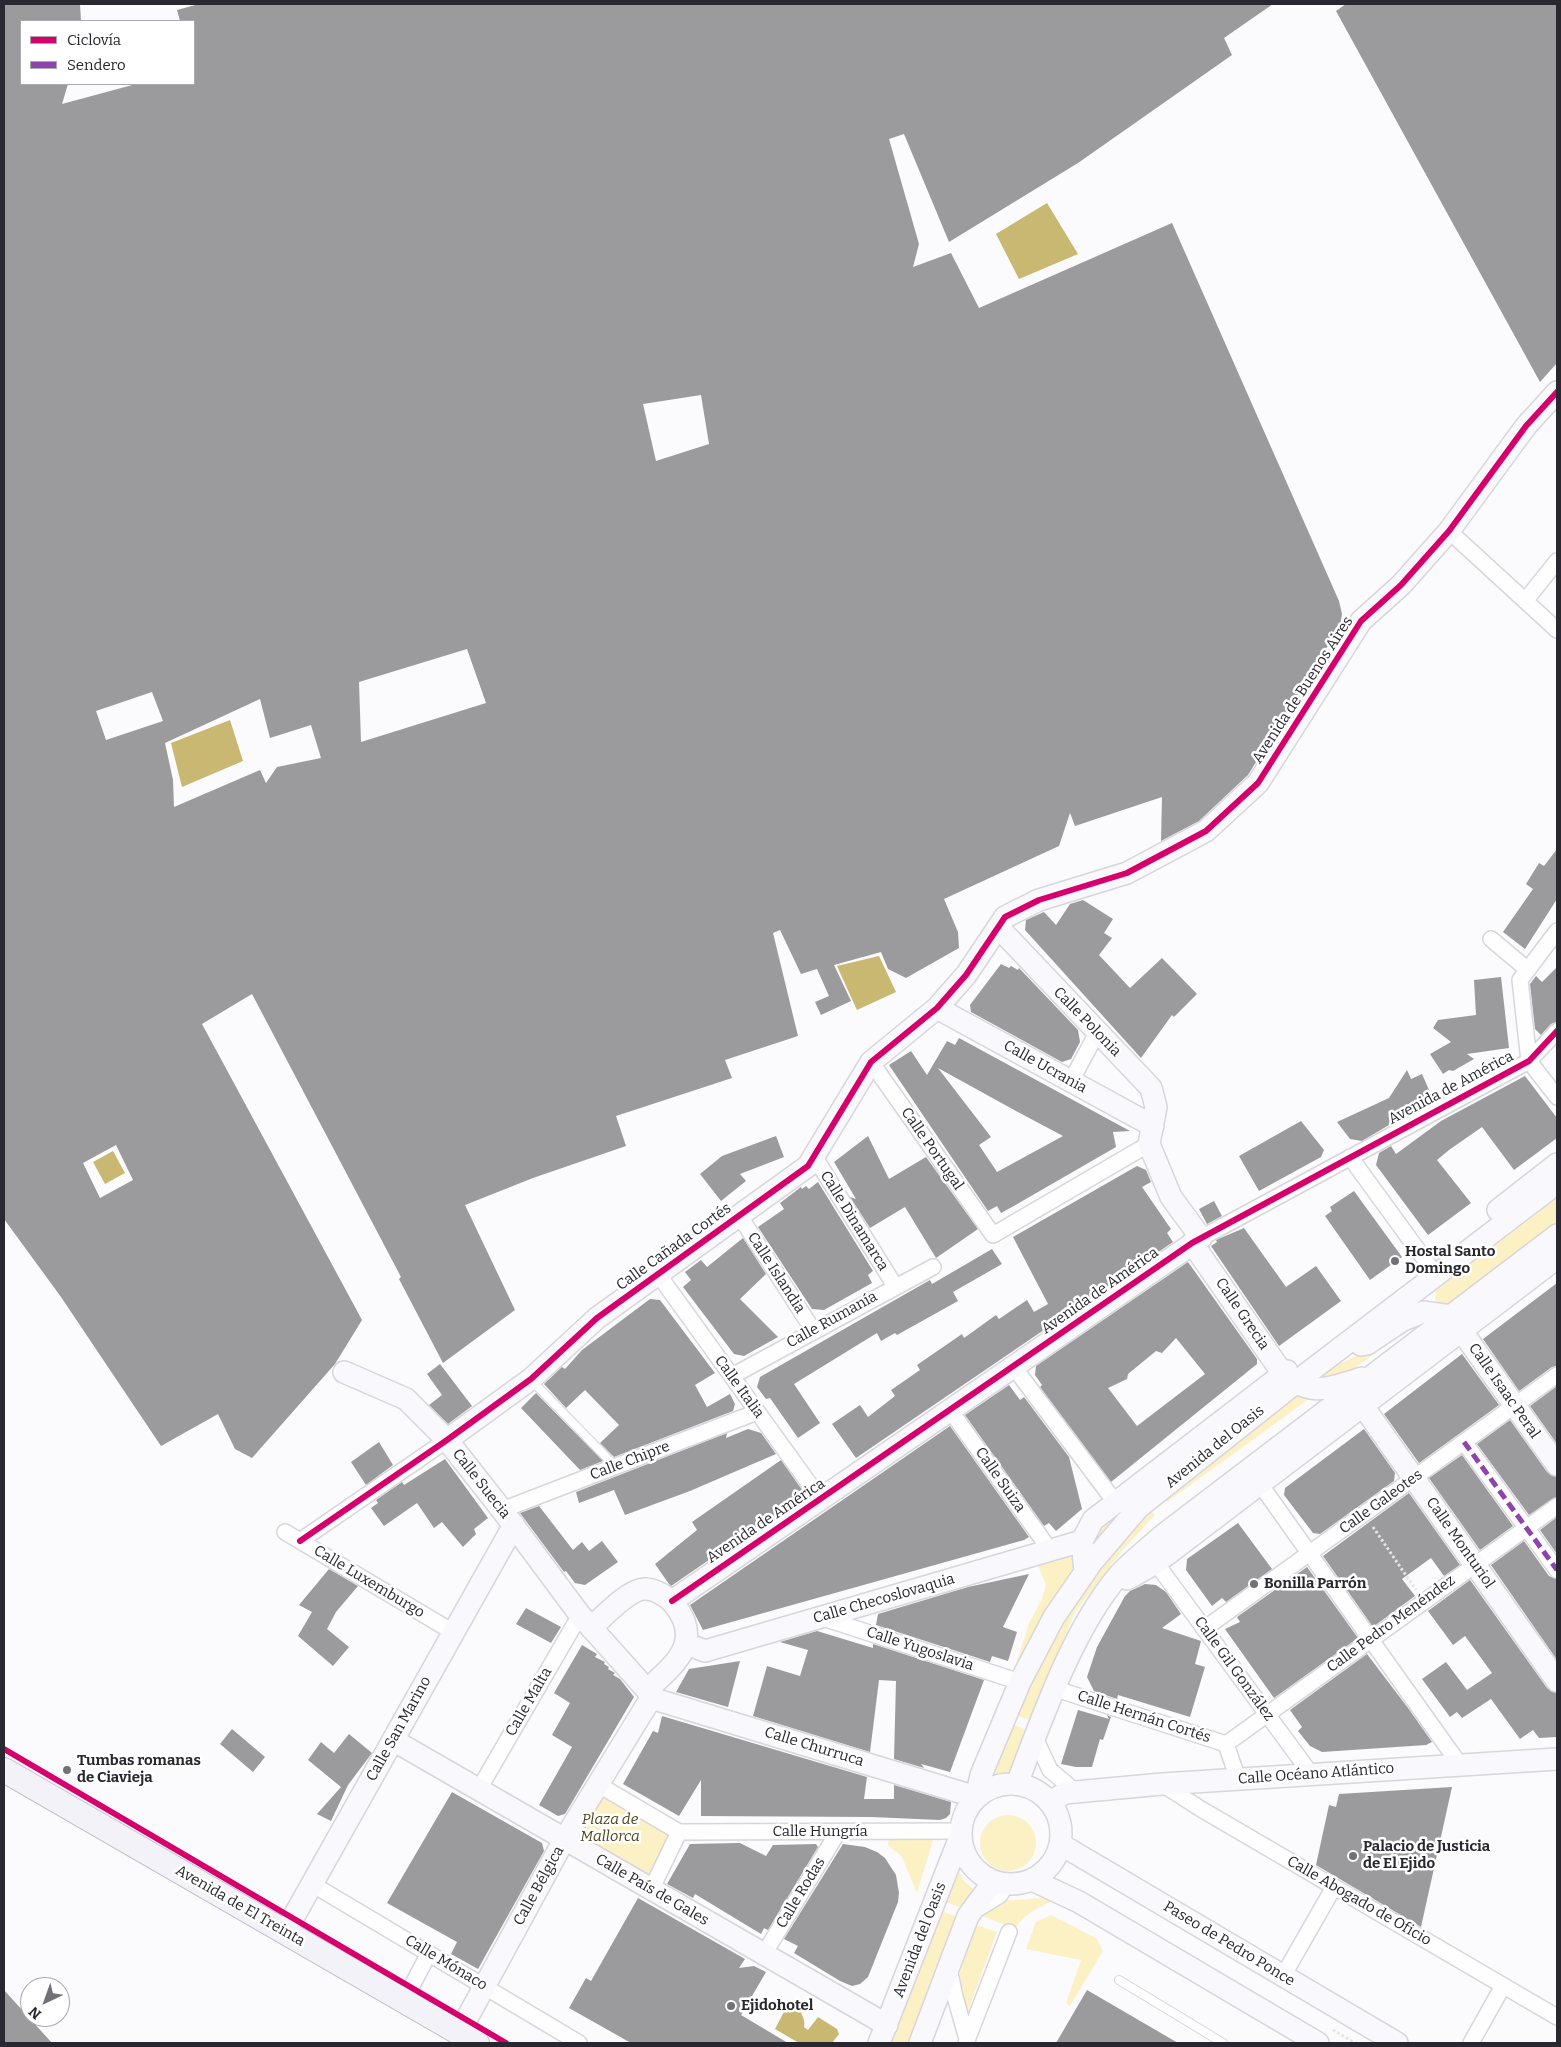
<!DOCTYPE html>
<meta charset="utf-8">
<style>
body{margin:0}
#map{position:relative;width:1561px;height:2047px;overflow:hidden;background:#fbfafc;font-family:Bitter,serif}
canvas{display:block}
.frame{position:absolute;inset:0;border:5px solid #29272f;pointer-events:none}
.legend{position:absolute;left:20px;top:20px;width:175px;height:65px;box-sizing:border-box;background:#fff;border:1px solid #a9a9ac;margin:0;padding:6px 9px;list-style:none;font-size:15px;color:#29272f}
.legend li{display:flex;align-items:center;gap:10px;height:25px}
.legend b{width:25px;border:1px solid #a9a9ac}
.north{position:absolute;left:20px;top:1977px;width:50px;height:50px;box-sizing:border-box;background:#fff;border:1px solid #a9a9ac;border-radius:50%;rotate:222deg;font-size:14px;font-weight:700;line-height:20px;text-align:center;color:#29272f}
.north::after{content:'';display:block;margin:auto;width:18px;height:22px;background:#727177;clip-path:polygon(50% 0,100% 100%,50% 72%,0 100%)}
</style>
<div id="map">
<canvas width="1561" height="2047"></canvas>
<div class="frame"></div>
<ul class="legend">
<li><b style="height:6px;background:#d6006c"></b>Ciclovía</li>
<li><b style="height:6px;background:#8e44ad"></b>Sendero</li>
</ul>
<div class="north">N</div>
</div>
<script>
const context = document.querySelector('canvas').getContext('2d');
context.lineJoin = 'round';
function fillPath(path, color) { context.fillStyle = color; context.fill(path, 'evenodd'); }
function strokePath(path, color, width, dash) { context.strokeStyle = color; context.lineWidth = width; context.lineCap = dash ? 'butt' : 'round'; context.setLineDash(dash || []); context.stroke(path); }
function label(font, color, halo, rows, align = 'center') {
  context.font = font + ' Bitter,serif'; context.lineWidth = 5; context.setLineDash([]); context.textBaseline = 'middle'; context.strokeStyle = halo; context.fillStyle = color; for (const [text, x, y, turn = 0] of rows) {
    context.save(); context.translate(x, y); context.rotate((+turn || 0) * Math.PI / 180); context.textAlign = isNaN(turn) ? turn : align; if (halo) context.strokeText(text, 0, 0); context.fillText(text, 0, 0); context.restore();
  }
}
fillPath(new Path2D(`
 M1557,1198V1222L1449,1305H1440L1435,1300L1436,1290Z
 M1426,1317L1336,1381L1314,1382L1335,1366L1368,1350Z
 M1302,1393L1313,1396L1167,1502L1163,1496Z
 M1150,1510L1155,1515L1122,1551L1075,1612L1030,1720L1013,1714L1053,1635L1094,1576Z
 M1110,1512L1127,1513L1088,1554L1092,1530Z
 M1071,1555L1075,1557L1073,1577L1016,1664L1029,1623L1042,1599L1046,1585L1038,1565Z
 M1009,1723L1027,1730L1008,1781H997L986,1785Z
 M599,1785L679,1832L651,1890L564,1840Z
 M980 1843a28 28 0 1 1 56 0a28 28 0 1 1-56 0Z
 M889,1838L933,1840L917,1893L902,1857L888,1845Z
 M956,1867L965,1882L975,1890L962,1908L943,1901Z
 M1042,1898L1051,1901C1038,1909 1022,1914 1016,1929L979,1915L1002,1901Z
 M938,1910L958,1917L910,2043H887Z
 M1051,1915L1096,1938L1103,1951L1070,2006L1066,2003L1081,1960L1026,1949L1036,1922Z
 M973,1924L997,1932L966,2016L963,2010L959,1964Z`), '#fcf1c5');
fillPath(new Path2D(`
 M1047,203L1078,254L1019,279L996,234Z
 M230,720L243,761L182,787L171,743Z
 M879,956L896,992L857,1010L837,966Z
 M113,1151L125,1173L105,1184L93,1162Z
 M793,2004C800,2008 806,2020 804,2027L808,2030L818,2017L837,2029L839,2034L832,2043H799L775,2029L786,2008Z`), '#c8b872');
fillPath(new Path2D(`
 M4,4H80L81,21H21V84H68L62,104L136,84H194V21H180L177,10L199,4H1273L1224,38L1232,55L1078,163L949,242L904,134L889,139L919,244L913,267L951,253L979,308L1172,223L1339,601L1342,614L1340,626L1248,775L1199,821L1161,841L1162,797L1075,826L1070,813L1059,846L944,899L958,932L959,948L906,978L888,969L881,952L834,965L851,1001L821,1015L815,1002L829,996L817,969L801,974L780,930L773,933L798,1036L725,1060L732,1078L616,1116L626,1146L533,1178L465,1205L515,1310L443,1363L399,1279L401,1277L252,994L202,1024L362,1320L335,1364L252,1458L235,1449L218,1414L161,1446L61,1297L4,1219ZM701,395L709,444L656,461L643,404ZM467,649L486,703L361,742L359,682ZM152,692L163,721L106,740L96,711ZM260,699L270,738L311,725L321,758L277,767L266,783L260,770L174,807L173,780L165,743ZM116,1145L133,1180L100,1198L83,1163Z
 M1346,4H1557V363L1540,382L1336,11Z
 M1557,849V899L1525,949L1503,932L1533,889L1526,884L1539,863L1544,866Z
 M1083,900L1113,919L1104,933L1112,938L1099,955L1130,988L1162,958L1197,994L1174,1017L1172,1015L1141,1058L1025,930L1026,920L1044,912L1056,925L1070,904Z
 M1001,964L1009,968L1011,966L1018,970L1019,968L1078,1030L1080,1042L1071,1059L1062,1062L971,1012L970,1005Z
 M1557,967V1022L1551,1024L1541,1035L1535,1029L1530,984L1536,976L1542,982Z
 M1501,977L1509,1048L1467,1054L1474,1059L1453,1071L1449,1070L1443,1074L1430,1054L1451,1042L1433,1028L1438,1020L1476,1015L1474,980Z
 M959,1038L1051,1088L1130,1131L1113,1132L1116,1147L1012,1207L1001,1213L997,1206L988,1211L889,1065L911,1051L927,1075L947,1041L955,1045ZM938,1068L1016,1111L1063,1136L997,1172L979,1145L991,1137Z
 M1407,1070L1411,1079L1422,1074L1433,1099L1362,1141L1350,1139L1337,1122L1389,1098Z
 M1525,1076L1557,1118V1138L1514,1170L1482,1127L1449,1150L1437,1160L1471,1203L1428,1235L1376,1165L1379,1153L1391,1146L1396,1154L1441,1121Z
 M1301,1121L1324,1150L1321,1157L1259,1191L1239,1156Z
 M776,1136L784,1157L740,1174L746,1181L721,1201L700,1174L722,1156Z
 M868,1136L889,1179L926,1157L978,1229L936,1258L905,1207L870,1228L850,1197L856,1199L834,1162Z
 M1137,1166L1146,1170L1151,1182L1142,1187L1171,1229L1167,1233L1173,1242L856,1458L832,1424L860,1405L868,1417L895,1396L891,1390L920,1370L917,1365L962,1334L964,1338L996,1315L999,1319L1027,1300L1034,1312L1048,1304L1013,1237Z
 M818,1182L873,1271L868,1275L872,1283L824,1310L812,1309L758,1227L784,1209L780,1203L801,1187L802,1189L806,1186L809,1189Z
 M1354,1191L1402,1257L1370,1280L1325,1216L1332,1211L1330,1207Z
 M1214,1201L1222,1216L1207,1224L1199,1209Z
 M1244,1228L1286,1287L1316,1266L1341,1301L1279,1346L1211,1246L1217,1242L1216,1240Z
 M743,1238L766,1274L740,1299L778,1337L744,1356L734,1354L683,1287L691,1280L685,1272L701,1260L707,1267Z
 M992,1249L1002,1264L953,1292L958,1301L897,1335L895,1333L881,1341L877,1333L794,1384L820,1423L798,1438L770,1398L766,1399L757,1387L760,1377L930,1280L932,1284Z
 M1188,1262L1257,1359V1364L1111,1482L1040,1387L1042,1385L1035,1375L1036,1366ZM1176,1338L1205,1374L1137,1426L1108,1388L1127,1379L1128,1374L1156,1351L1162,1353Z
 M1557,1283V1366L1552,1367L1519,1391L1483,1339Z
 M650,1299L660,1300L715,1373L695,1385L707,1407L730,1394L735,1404L733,1411L614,1457L600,1443L619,1425L585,1390L566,1408L544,1384L562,1367L565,1369L582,1350Z
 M1462,1354L1499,1405L1419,1463L1384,1414Z
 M440,1364L472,1406L448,1424L429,1405L442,1395L427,1374Z
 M1009,1385L1020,1400L1024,1397L1069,1457L1082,1509L1056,1531L1049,1523L1044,1526L965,1415Z
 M1557,1386V1444L1530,1406Z
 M536,1393L603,1461L580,1470L521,1408Z
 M1510,1420L1547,1472L1557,1477V1497L1529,1515L1477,1444Z
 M950,1426L1029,1537L1024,1540L703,1630L690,1605Z
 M748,1429L761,1433L776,1454L690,1491L625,1515L614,1490L579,1503L576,1492L727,1433L726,1438Z
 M1364,1429L1395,1473L1394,1481L1320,1534L1313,1533L1284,1495L1285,1488Z
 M379,1442L393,1465L366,1485L351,1462Z
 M1462,1455L1513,1526L1480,1550L1429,1478Z
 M445,1459L488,1518L474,1529L476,1534L463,1547L442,1522L434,1528L417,1503L384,1526L371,1508L378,1503L376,1500L402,1482L404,1485Z
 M781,1460L805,1494L671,1586L669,1584L655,1564L697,1530L692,1522Z
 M1409,1493L1460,1565L1444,1576L1431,1558L1402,1579L1415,1596L1373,1627L1323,1556Z
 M539,1506L573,1550L582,1542L589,1551L602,1541L618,1562L585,1585L575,1583L566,1571L564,1572L520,1513Z
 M1557,1517V1554L1540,1530Z
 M1238,1523L1272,1569L1226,1602L1222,1598L1212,1606L1186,1570L1187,1559Z
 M1524,1541L1549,1576L1557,1579V1660L1491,1565Z
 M1307,1567L1358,1638L1274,1698L1225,1629L1240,1622L1237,1617Z
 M329,1569L358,1586L336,1612L327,1629L349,1647L333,1666L298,1636L312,1612L299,1605Z
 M1029,1574L1003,1627L1017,1632L1008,1661L992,1656L990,1662L876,1625L878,1614L968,1587Z
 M1470,1580L1547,1688L1557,1693V1737L1539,1738L1533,1730L1520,1739L1491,1699L1462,1718L1457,1712L1450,1717L1422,1679L1446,1662L1467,1690L1492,1673L1465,1636L1453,1645L1428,1611Z
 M1145,1584L1156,1585L1166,1592L1181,1614L1162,1628L1201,1641L1195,1664L1205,1667L1190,1717L1118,1695L1117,1699L1094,1691L1087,1677L1097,1647L1125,1596L1130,1591Z
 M526,1608L561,1627L551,1643L516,1624Z
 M817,1631L873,1648V1644L984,1680L950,1772L921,1764L924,1768L894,1759L896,1681L879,1680L870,1752L753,1716L767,1666L800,1676L808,1650L780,1642Z
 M582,1645L597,1654L595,1657L605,1662L604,1664L609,1667L608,1669L615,1673L613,1675L620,1679L634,1697L565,1814L558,1816L539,1805L572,1747L552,1735L570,1703L554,1693Z
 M1367,1654L1408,1708L1432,1742L1426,1745L1322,1752L1310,1746L1298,1731L1302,1727L1290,1710Z
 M740,1661L728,1707L676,1692L689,1669Z
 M1078,1710L1109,1719L1107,1715L1111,1717L1103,1740L1100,1739L1092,1767H1076L1061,1764Z
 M662,1716L867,1777L864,1799H894V1785L951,1802L950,1814L946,1818L940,1820L871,1817L701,1816V1780L679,1816L623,1784L653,1731L658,1733Z
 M232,1729L265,1757L253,1772L220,1744Z
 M349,1734L372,1753L348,1785L331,1821L317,1814L341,1787L308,1760L321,1742L334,1753Z
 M1452,1787L1421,1927L1316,1865L1329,1805L1336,1807L1339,1794Z
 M452,1792L542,1843L544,1851L478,1969L451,1954L457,1942L387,1903Z
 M740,1843L766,1856L773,1845L816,1844L818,1847L768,1930L764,1928L761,1934L695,1894L693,1898L667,1884L690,1844Z
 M843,1844L865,1847L877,1852L885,1858L896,1875L899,1893L898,1902L868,1977L860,1984L852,1986L840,1981L794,1953L798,1946L784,1939Z
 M638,1898L745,1959L739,1968L754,1966L766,1972L741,2015L788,2043H631L569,2008L586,1978L591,1981Z
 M4,1990L52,2043H4Z
 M1087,1990L1178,2043H1056Z`), '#9b9a9d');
const lane = new Path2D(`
 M531,1380L615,1466
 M1119,1980L1223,2043`);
const street = new Path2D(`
 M1449,531L1557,630
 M1525,601L1557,561
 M1557,931L1520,980L1529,1061L1557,1097
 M1491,939L1528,970
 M871,1062L993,1235L1149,1144
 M1071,1081L1097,1033
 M814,1156L895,1286
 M1350,1157L1436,1275
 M739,1215L813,1330
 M1201,1238L1529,1061L1557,1031
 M658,1274L821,1500
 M1013,1366L1115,1502
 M732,1376L933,1267
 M950,1410L1050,1550
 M1464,1442L1557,1570
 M1260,1484L1460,1765
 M502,1510L757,1412
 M285,1532L453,1632
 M300,1541L447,1440
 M1156,1563L1311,1774
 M820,1617L1020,1682
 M1204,1629L1557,1375
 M1056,1689L1226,1744L1238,1779
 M1035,1738L1050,1770L1076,1792
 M1226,1744L1557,1506
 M1162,1784L1201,1809L1557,2017
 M599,1785L679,1832
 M479,1789L580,1615
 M679,1832L961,1831
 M312,1884L579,2043
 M651,1890L679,1832
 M979,1908L1000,1895L1007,1884
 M764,1954L838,1832
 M949,1968L955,1997L967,2039
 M1283,1976L1334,1887
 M404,2001L429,1953
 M966,2043L1009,1932
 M1471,2043L1503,1986`);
const secondary = new Path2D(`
 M937,1008L1153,1126
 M1498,1210L1557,1164
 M1192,1243L1283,1374C1314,1398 1328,1388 1362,1378
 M1361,1345L1367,1344L1403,1320L1423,1312L1451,1316L1557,1465
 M344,1372L406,1399L447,1440L502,1510L580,1615L647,1690L651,1698L564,1840L459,2033
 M1363,1406L1557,1681
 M447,1440L531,1379L597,1318L808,1166L871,1062L937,1008L966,975L1005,917L1039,900L1127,873L1206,831L1258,783L1361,621L1401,585L1449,531L1526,426L1557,392
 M1085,1572L1082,1541L1093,1520L1287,1371
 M1127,1579L1156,1563L1557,1258
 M672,1601L1201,1238L1171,1197L1149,1144L1156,1107L1151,1088L998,927
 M591,1628C603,1617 628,1590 644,1589C654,1588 668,1597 674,1604C704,1642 675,1664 647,1690
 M687,1644L705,1651L1082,1541
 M651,1698L976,1797
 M393,1740L887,2025
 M961 1834a50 50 0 1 1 100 0a50 50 0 1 1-100 0Z
 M1017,1784C1043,1716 1072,1631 1118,1576C1131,1561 1149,1548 1163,1535L1557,1235
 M976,1797L981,1775L1020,1682L1054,1617L1092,1562L1139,1507L1309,1372L1557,1183
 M1050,1802L1065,1793L1162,1784L1557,1759
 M1060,1844L1397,2043
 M1032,1880L1079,1902L1318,2043
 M285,1932L514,1525
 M879,2043L960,1837
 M920,2043L968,1916L994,1881`);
const primary = new Path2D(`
 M4,1770L477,2043`);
strokePath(lane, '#d7d6da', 10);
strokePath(street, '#d7d6da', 18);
strokePath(secondary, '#d7d6da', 24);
strokePath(primary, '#c3c0ca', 26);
strokePath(new Path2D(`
 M1373,1527L1416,1590
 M1333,2030L1355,2043`), '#e4e4e4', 3, [2.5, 2.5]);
strokePath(lane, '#fefeff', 8);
strokePath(street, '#fefeff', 15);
strokePath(secondary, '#f9f8fc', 21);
strokePath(primary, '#f4f2f9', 24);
strokePath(new Path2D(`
 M1464,1442L1557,1570`), '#8e44ad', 5, [10, 5]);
strokePath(new Path2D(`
 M300,1541L447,1440L531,1379L597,1318L808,1166L871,1062L937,1008L966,975L1005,917L1039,900L1127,873L1206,831L1258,783L1361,621L1401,585L1449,531L1526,426L1557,392
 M672,1601L1192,1243L1529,1061L1557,1031
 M4,1749L506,2043`), '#d6006c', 6);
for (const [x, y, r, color] of [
 [1395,1261,5,"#727177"],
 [1254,1584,5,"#727177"],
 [67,1770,5,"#727177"],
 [1353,1856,5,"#727177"],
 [731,2006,5,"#727177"]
]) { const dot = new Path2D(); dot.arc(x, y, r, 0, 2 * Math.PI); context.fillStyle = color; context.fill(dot); strokePath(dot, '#fff', 2); }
label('15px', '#29272f', '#fff', [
 ["Avenida de Buenos Aires",1303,690,-57],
 ["Calle Polonia",1087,1022,46],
 ["Calle Ucrania",1045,1067,29],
 ["Avenida de América",1451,1088,-28],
 ["Calle Portugal",932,1149,55],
 ["Calle Dinamarca",854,1221,58],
 ["Calle Cañada Cortés",674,1247,-36],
 ["Calle Islandia",776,1273,57],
 ["Avenida de América",1100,1291,-35],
 ["Calle Grecia",1242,1314,56],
 ["Calle Rumanía",832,1320,-29],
 ["Calle Italia",739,1387,54],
 ["Calle Isaac Peral",1504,1391,55],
 ["Avenida del Oasis",1215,1447,-39],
 ["Calle Chipre",630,1461,-21],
 ["Calle Suiza",1000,1480,55],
 ["Calle Suecia",481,1484,52],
 ["Calle Galeotes",1381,1502,-36],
 ["Avenida de América",766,1521,-34],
 ["Calle Monturiol",1460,1543,55],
 ["Calle Luxemburgo",369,1582,31],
 ["Calle Checoslovaquia",884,1599,-16],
 ["Calle Pedro Menéndez",1391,1624,-36],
 ["Calle Yugoslavia",920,1649,18],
 ["Calle Gil González",1234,1669,54],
 ["Calle Malta",529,1702,-60],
 ["Calle Hernán Cortés",1144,1717,18],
 ["Calle San Marino",399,1729,-61],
 ["Calle Churruca",814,1747,17],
 ["Calle Océano Atlántico",1316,1774,-4],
 ["Calle Hungría",820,1832],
 ["Calle Bélgica",539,1886,-61],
 ["Calle País de Gales",652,1890,30],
 ["Calle Rodas",801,1893,-59],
 ["Calle Abogado de Oficio",1359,1901,30],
 ["Avenida de El Treinta",240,1906,30],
 ["Avenida del Oasis",920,1940,-69],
 ["Paseo de Pedro Ponce",1229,1944,31],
 ["Calle Mónaco",446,1963,31]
]);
label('bold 15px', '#29272f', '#fff', [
 ["Hostal Santo",1405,1252],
 ["Domingo",1405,1269],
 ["Bonilla Parrón",1264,1584],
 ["Tumbas romanas",77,1761],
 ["de Ciavieja",77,1778],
 ["Palacio de Justicia",1363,1847],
 ["de El Ejido",1363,1864],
 ["Ejidohotel",741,2006]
], 'left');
label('italic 15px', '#4f461d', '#fff', [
 ["Plaza de",610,1820],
 ["Mallorca",610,1837]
]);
</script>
